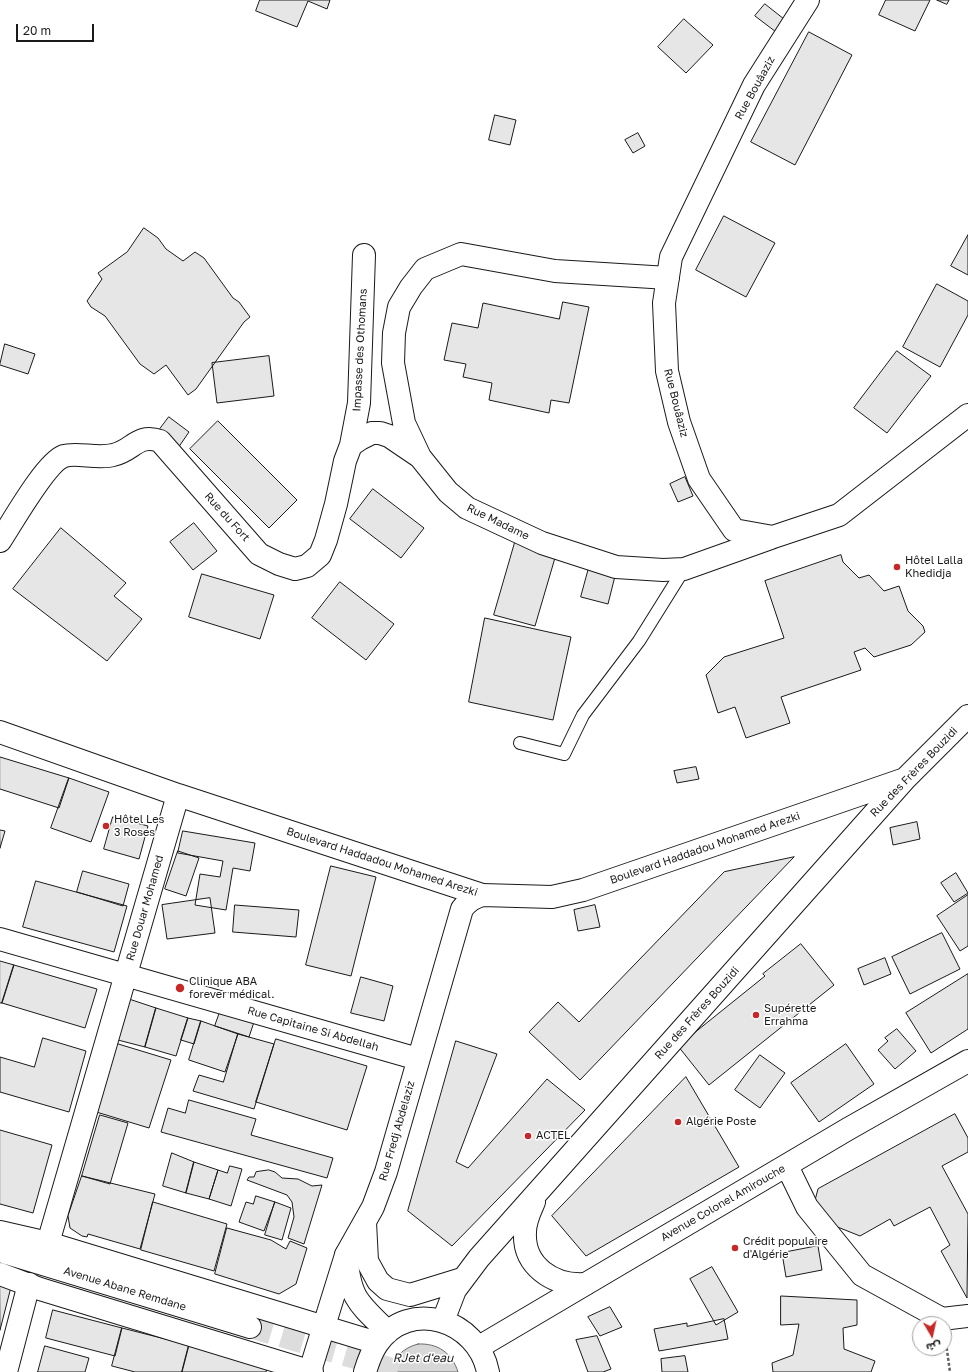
<!DOCTYPE html>
<meta charset="utf-8">
<style>
body{margin:0}
#map{position:relative;width:968px;height:1372px;overflow:hidden;background:#fff;font-family:"Golos Text","Noto Sans Arabic",sans-serif}
canvas{display:block}
.north{position:absolute;left:912px;top:1316px;width:40px;height:40px;box-sizing:border-box;background:#fff;border:1px solid #a3a3a3;border-radius:50%;rotate:171deg;font-size:11px;font-weight:700;line-height:16px;text-align:center;color:#1a1a1a}
.north::after{content:'';display:block;margin:auto;width:14px;height:18px;background:#c62828;clip-path:polygon(50% 0,100% 100%,50% 72%,0 100%)}
.scale{position:absolute;left:16px;top:24px;width:78px;height:18px;box-sizing:border-box;border:2px solid #1a1a1a;border-top:0;padding-left:5px;font-size:12px;line-height:14px;white-space:nowrap;color:#1a1a1a;-webkit-text-stroke:3px #fff;paint-order:stroke}
</style>
<div id="map">
<canvas width="968" height="1372"></canvas>
<div class="north">ش</div>
<div class="scale">20 m</div>
</div>
<script>
const context = document.querySelector('canvas').getContext('2d');
context.lineJoin = 'round';
function fillPath(path, color) { context.fillStyle = color; context.fill(path, 'evenodd'); }
function strokePath(path, color, width, dash) { context.strokeStyle = color; context.lineWidth = width; context.lineCap = dash ? 'butt' : 'round'; context.setLineDash(dash || []); context.stroke(path); }
function label(font, color, halo, rows, align = 'center') {
  context.font = font + ' "Golos Text",sans-serif'; context.lineWidth = 3; context.setLineDash([]); context.textBaseline = 'middle'; context.strokeStyle = halo; context.fillStyle = color; for (const [text, x, y, turn = 0] of rows) {
    context.save(); context.translate(x, y); context.rotate((+turn || 0) * Math.PI / 180); context.textAlign = isNaN(turn) ? turn : align; if (halo) context.strokeText(text, 0, 0); context.fillText(text, 0, 0); context.restore();
  }
}
const water = new Path2D(`
 M418,1344C438,1343 452,1353 458,1372H389C394,1357 403,1348 418,1344Z`);
fillPath(water, '#d7d7d7');
strokePath(water, '#6a6a6a', 1);
const building = new Path2D(`
 M260,0H330L327,9L308,1L297,27L256,11Z
 M886,0H930L915,31L879,15Z
 M937,0H949L947,4Z
 M765,4L789,23L780,35L755,16Z
 M684,19L713,45L686,73L658,47Z
 M809,32L852,55L795,165L751,142Z
 M495,115L516,120L510,145L489,140Z
 M638,133L645,146L633,153L625,140Z
 M724,216L775,243L746,297L696,270Z
 M144,228L158,238L166,249L183,261L195,252L204,258L233,298L239,302L250,317L244,322L196,389L188,395L166,365L154,374L140,364L105,316L91,307L87,301L102,279L98,273L127,252Z
 M968,235V275L951,266Z
 M937,284L968,301V315L940,367L903,347Z
 M563,302L589,307L569,403L551,400L549,413L489,400L492,383L463,377L466,364L444,360L452,323L478,328L483,303L559,319Z
 M5,344L35,354L28,374L0,365Z
 M897,351L931,376L887,433L854,408Z
 M269,356L274,396L217,403L212,363Z
 M169,417L189,432L178,448L157,433Z
 M218,421L297,500L269,528L190,449Z
 M685,477L693,496L678,502L670,484Z
 M373,489L424,528L401,558L350,519Z
 M194,523L217,551L193,570L170,542Z
 M61,528L126,583L114,596L142,619L107,661L13,589Z
 M516,539L557,551L535,626L494,615Z
 M841,555L843,562L859,578L869,575L884,591L899,586L908,611L923,626L925,632L911,645L874,657L865,648L854,652L861,670L781,697L790,723L746,738L735,707L718,713L706,675L724,657L784,638L765,581Z
 M590,564L616,572L608,604L581,597Z
 M202,574L274,595L260,639L189,617Z
 M340,582L394,624L366,660L312,618Z
 M485,618L571,637L553,720L469,702Z
 M0,757L69,778L59,808L0,789Z
 M696,767L699,779L677,783L674,771Z
 M69,778L109,792L91,842L51,828Z
 M113,817L148,826L139,859L104,849Z
 M917,822L920,839L893,845L890,828Z
 M0,830L5,831L0,848Z
 M183,831L255,843L250,871L233,868L226,910L195,905L200,874L220,877L223,861L178,853Z
 M178,851L199,858L186,896L165,889Z
 M794,857L580,1080L529,1032L558,1002L579,1022L724,872Z
 M331,866L376,877L351,976L306,965Z
 M83,871L129,884L123,906L77,892Z
 M956,873L968,893L954,902L941,883Z
 M36,881L127,906L114,952L23,927Z
 M968,895V946L960,951L937,916Z
 M210,898L215,933L167,939L162,905Z
 M235,905L299,910L296,937L233,932Z
 M595,905L600,927L578,931L574,910Z
 M942,933L960,969L910,994L892,957Z
 M801,944L834,985L709,1085L678,1046L765,976L763,974Z
 M885,958L891,974L864,985L858,969Z
 M0,961L14,965L2,1003H0Z
 M14,965L97,989L85,1028L2,1003Z
 M968,974V1029L931,1053L906,1013Z
 M361,977L393,986L384,1021L351,1013Z
 M126,998L156,1008L145,1047L114,1039Z
 M156,1008L188,1018L176,1056L145,1047Z
 M220,1012L254,1022L249,1037L215,1026Z
 M188,1018L201,1021L194,1044L181,1040Z
 M201,1021L238,1034L225,1072L189,1060Z
 M897,1029L916,1051L895,1069L878,1050L888,1041L885,1038Z
 M238,1034L274,1044L254,1109L193,1091L199,1075L223,1082Z
 M43,1038L86,1051L69,1112L0,1092V1057L34,1067Z
 M276,1039L367,1066L347,1130L256,1102Z
 M456,1041L497,1054L456,1162L468,1168L547,1079L585,1110L452,1246L408,1211Z
 M115,1043L171,1060L149,1128L93,1111Z
 M846,1044L874,1084L819,1122L791,1083Z
 M760,1055L785,1073L760,1108L735,1090Z
 M686,1077L739,1167L586,1256L552,1216Z
 M189,1100L256,1119L251,1135L333,1158L327,1178L161,1132L168,1108L185,1113Z
 M955,1114L968,1138V1152L942,1166L968,1214L967,1298L941,1251L950,1245L930,1207L894,1226L890,1219L860,1236L830,1224L814,1204L818,1189Z
 M100,1115L128,1123L110,1184L82,1176Z
 M0,1130L52,1145L33,1213L0,1204Z
 M172,1153L194,1162L186,1193L163,1186Z
 M194,1162L218,1170L209,1199L186,1193Z
 M230,1166L242,1169L231,1206L209,1199L218,1170L227,1173Z
 M269,1170L275,1172L282,1178L298,1179L312,1186L322,1185L304,1244L288,1238L294,1217L292,1202L287,1195L247,1180L249,1177H254L256,1172Z
 M82,1176L155,1194L140,1249L88,1234L87,1237L82,1236L70,1228L68,1216Z
 M256,1196L275,1202L264,1231L239,1222L246,1202L253,1204Z
 M153,1202L227,1224L214,1271L141,1250Z
 M275,1202L291,1208L282,1240L265,1235Z
 M227,1228L271,1240L286,1249L290,1241L307,1248L296,1284L279,1294L215,1274Z
 M818,1246L822,1270L786,1277L782,1253Z
 M712,1267L738,1312L716,1325L690,1279Z
 M0,1284L11,1287L0,1330Z
 M781,1296L857,1300V1325L843,1328L844,1349L875,1361L871,1372H773L772,1363L793,1355L799,1324L781,1325Z
 M610,1307L622,1327L600,1336L588,1317Z
 M53,1310L122,1328L115,1356L46,1338Z
 M724,1319L728,1339L659,1351L654,1329L687,1323V1326Z
 M122,1328L189,1345L182,1372H135L112,1366Z
 M597,1336L611,1369L603,1372H588L576,1340Z
 M189,1345L268,1365L266,1372H182Z
 M45,1346L89,1358L85,1372H38Z
 M685,1356L688,1372H662L661,1359Z`);
fillPath(building, '#e6e6e6');
strokePath(building, '#1a1a1a', 1);
strokePath(new Path2D(`
 M250,1327L403,1372`), '#ddd', 22, [22, 11]);
const lane = new Path2D(`
 M520,743L564,754L583,715L639,641L684,569`);
const street = new Path2D(`
 M808,0L754,85L671,257L664,303L667,371L679,422L699,479L734,530L773,537L839,515L968,415
 M668,278L555,271L461,254L425,269L411,287L399,307L394,333L393,363L404,423L420,457L448,492L467,508L542,543L616,567L663,570L684,569L771,538
 M351,445L359,403L364,255
 M0,541C12,523 46,462 64,456C76,452 98,459 113,455C133,451 137,433 160,441L259,554L279,564L295,569L307,566L320,555L326,540L336,504L345,461L351,445L360,439L372,433H380L389,436L420,457
 M0,732L178,795L482,895
 M0,939L418,1059
 M787,1166L807,1207L862,1275L942,1319L968,1316
 M48,1243L178,795
 M479,1347L848,1129L968,1061
 M6,1372L29,1284`);
const secondary = new Path2D(`
 M534,1202C530,1211 525,1221 525,1232C523,1266 553,1286 585,1284
 M365,1222L367,1261L378,1281L387,1289L410,1295L462,1279
 M443,1321L455,1290L479,1258L905,779L968,716
 M310,1371L346,1255L373,1207L386,1172L462,909C468,901 473,898 482,895L552,897L583,890L905,779`);
const primary = new Path2D(`
 M0,1232L48,1243L377,1343
 M0,1251L250,1327
 M346,1255C350,1299 358,1303 388,1332
 M0,1274L40,1289L312,1372
 M365,1372C368,1362 371,1353 377,1344C409,1297 478,1320 488,1372`);
strokePath(lane, '#1a1a1a', 14);
strokePath(street, '#1a1a1a', 24);
strokePath(secondary, '#1a1a1a', 24);
strokePath(primary, '#1a1a1a', 24);
strokePath(new Path2D(`
 M946,1343L950,1372`), '#5f5f5f', 2.5, [3, 2]);
strokePath(lane, '#fff', 12);
strokePath(street, '#fff', 22);
strokePath(secondary, '#fff', 22);
strokePath(primary, '#fff', 22);
for (const [x, y, r, color] of [
 [897,567,4,"#c62828"],
 [106,826,4,"#c62828"],
 [180,988,5,"#c62828"],
 [756,1015,4,"#c62828"],
 [678,1122,4,"#c62828"],
 [528,1136,4,"#c62828"],
 [735,1248,4,"#c62828"]
]) { const dot = new Path2D(); dot.arc(x, y, r, 0, 2 * Math.PI); context.fillStyle = color; context.fill(dot); strokePath(dot, '#fff', 1.5); }
label('11px', '#1a1a1a', '#fff', [
 ["Rue Bouâaziz",755,88,-61],
 ["Impasse des Othomans",360,350,-87],
 ["Rue Bouâaziz",676,403,76],
 ["Rue du Fort",227,517,48],
 ["Rue Madame",498,522,26],
 ["Rue des Frères Bouzidi",914,772,-46],
 ["Boulevard Haddadou Mohamed Arezki",705,848,-19],
 ["Boulevard Haddadou Mohamed Arezki",382,862,18],
 ["Rue Douar Mohamed",145,908,-74],
 ["Rue des Frères Bouzidi",697,1013,-48],
 ["Rue Capitaine Si Abdellah",313,1029,16],
 ["Rue Fredj Abdelaziz",397,1131,-74],
 ["Avenue Colonel Amirouche",723,1203,-30],
 ["Avenue Abane Remdane",125,1289,17]
]);
label('11px', '#1a1a1a', '#fff', [
 ["Hôtel Lalla",905,561],
 ["Khedidja",905,574],
 ["Hôtel Les",114,820],
 ["3 Roses",114,833],
 ["Clinique ABA",189,982],
 ["forever médical.",189,995],
 ["Supérette",764,1009],
 ["Errahma",764,1022],
 ["Algérie Poste",686,1122],
 ["ACTEL",536,1136],
 ["Crédit populaire",743,1242],
 ["d'Algérie",743,1255]
], 'left');
label('italic 12px', '#1a1a1a', '#fff', [
 ["RJet d'eau",423,1358]
]);
</script>
